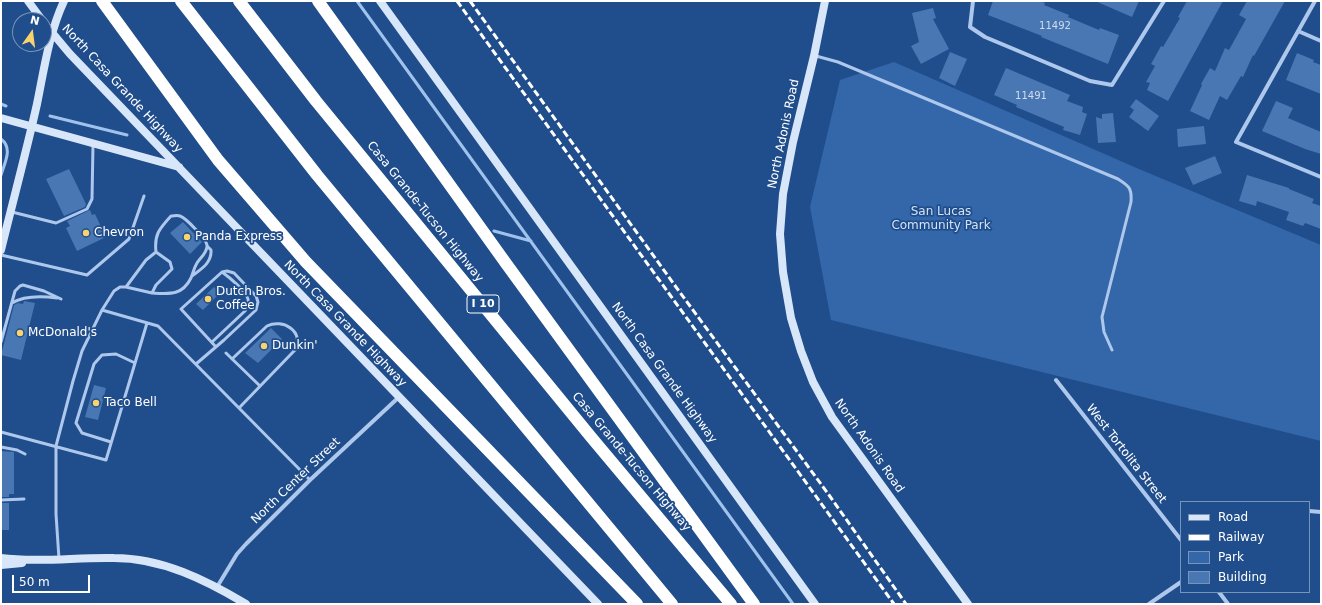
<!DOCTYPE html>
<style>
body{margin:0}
#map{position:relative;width:1322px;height:605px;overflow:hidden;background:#204d8b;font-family:"DejaVu Sans",sans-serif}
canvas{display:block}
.frame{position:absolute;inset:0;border:2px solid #fff;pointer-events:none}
.legend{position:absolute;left:1180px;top:501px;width:130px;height:92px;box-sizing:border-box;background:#204d8b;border:1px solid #7994b9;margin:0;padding:5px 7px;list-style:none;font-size:12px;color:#fff}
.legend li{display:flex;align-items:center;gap:8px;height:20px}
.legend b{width:20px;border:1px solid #7994b9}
.north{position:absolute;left:12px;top:12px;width:40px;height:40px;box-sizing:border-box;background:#204d8b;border:1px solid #7994b9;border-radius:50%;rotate:14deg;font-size:11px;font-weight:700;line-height:16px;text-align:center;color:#fff}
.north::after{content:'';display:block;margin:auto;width:14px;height:18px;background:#f9d36d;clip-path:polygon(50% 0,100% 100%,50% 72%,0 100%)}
.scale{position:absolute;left:12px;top:575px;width:78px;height:18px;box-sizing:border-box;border:2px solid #fff;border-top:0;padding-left:5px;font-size:12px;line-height:14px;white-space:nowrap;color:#fff;-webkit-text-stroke:3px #204d8b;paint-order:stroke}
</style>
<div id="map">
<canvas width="1322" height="605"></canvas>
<div class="frame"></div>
<ul class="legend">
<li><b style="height:5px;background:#d8e6f9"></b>Road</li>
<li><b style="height:5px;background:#fff"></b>Railway</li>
<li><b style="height:11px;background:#3367a9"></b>Park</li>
<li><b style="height:11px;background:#4877b3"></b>Building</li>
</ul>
<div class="north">N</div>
<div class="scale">50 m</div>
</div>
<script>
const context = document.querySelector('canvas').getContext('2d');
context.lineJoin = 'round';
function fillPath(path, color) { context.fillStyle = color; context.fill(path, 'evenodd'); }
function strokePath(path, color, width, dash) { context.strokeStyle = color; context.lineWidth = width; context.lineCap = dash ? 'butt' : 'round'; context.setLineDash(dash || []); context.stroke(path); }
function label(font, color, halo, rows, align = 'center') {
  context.font = font + ' "DejaVu Sans",sans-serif'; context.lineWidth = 3.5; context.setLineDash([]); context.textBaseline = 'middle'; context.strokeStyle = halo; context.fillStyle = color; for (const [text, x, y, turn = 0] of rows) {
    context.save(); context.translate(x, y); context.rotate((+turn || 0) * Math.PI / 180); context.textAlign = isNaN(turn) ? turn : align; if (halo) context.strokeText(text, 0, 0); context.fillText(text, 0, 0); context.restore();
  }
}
fillPath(new Path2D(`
 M894,62L1139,169L1321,245V441L831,320L810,207L840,80Z`), '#3367a9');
strokePath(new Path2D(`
 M357,1L793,604
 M1,104L6,106
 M50,116L127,135
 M1,139C13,148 5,162 1,175
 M494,231L531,241`), '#a0c3ed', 3);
fillPath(new Path2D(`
 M993,1H1040L1045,3L1044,5L1069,15L1068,17L1099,30L1100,28L1119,35L1108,64L1041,37L1042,36L988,15Z
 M1095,1H1139L1132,17Z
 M1187,1H1223L1168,101L1147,90L1150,83L1146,82L1155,66L1151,64L1161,46L1163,47L1180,18L1178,17Z
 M1247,1H1285L1254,56L1253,55L1243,77L1241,76L1227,100L1220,96L1209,120L1190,111L1202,85L1201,84L1210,68L1215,71L1225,48L1229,50L1246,19L1239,15Z
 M933,8L936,18L933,19L949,49L921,64L911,46L919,42L912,13Z
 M950,52L967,59L955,86L939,78Z
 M1297,53L1314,60L1313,62L1321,65V94L1286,80Z
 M1006,68L1070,95L1067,101L1083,107L1082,112L1087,114L1080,135L1063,130L1064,127L1016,107L1017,105L994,95Z
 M1136,99L1159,116L1148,131L1129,117L1134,110L1130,107Z
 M1276,101L1293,108L1288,118L1321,132V154L1305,149L1262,131Z
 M1113,113L1116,142L1098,143L1096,117L1102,119V114Z
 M1204,126L1206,144L1178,147L1177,129Z
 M1215,156L1222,173L1193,185L1185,168Z
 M69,169L86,204L85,207L64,216L46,179Z
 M1247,175L1289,188V189L1314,199L1312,203L1321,206V229L1305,223L1303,226L1286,220L1289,212L1257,201L1256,206L1239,201Z
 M90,210L92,215L95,214L106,237L77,251L66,228L70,226L67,221Z
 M183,222L202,242L190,254L170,233Z
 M214,287L220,293L203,310L196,304Z
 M24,301L35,303L21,360L1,355L14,305L18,303L23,304Z
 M271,328L282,339L258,363L245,353Z
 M94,385L106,388L98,420L85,417Z
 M1,451L14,452V494H9V497H1Z
 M1,503H9V530H1Z`), '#4877b3');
strokePath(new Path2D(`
 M816,56L838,62L1118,179C1129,186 1132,188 1131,202L1102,317L1104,332L1112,350
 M12,212L56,223L87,209L92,199L93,145
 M1,255L87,275L129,239L144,196
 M192,276C201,269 212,263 211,250L207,246
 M152,293C169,294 182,296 191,278C193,273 194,268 197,263C200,258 208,252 207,245C206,239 186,218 180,216C177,215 174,216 171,216C159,229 154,235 156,252
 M12,303C25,295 42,296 57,298
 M102,310L158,326L310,480
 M1,342L15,291L20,286L23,285L44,291L61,299
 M212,342L245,311C247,307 249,303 248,299C246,291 229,277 222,272
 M226,353L260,386
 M232,359L267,326C283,318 305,332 295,350L239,408
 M196,364L224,340L256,310L258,302L256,296L234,273L227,271L222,272L181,309L216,347
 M1,432L106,460L147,323
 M111,442L82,433L76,423L94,364L102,355L116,354L135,363
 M1,447L17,450L25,454
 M1,500L24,499
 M59,559L56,514V446L73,381L82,351L102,310L114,291L120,287H126L152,293L156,285L172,269L170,262L156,252L146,260L126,287`), '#adc8ec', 3);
strokePath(new Path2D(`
 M973,1L970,27L985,37L1090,81L1112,85L1164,1
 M1315,1L1236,142L1321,177
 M1298,31L1321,41
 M1056,380L1181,540
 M1309,511L1321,512
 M217,587L237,554L246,544L310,480L399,397
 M1219,592L1228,604
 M1149,604L1181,582`), '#adc8ec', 4);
strokePath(new Path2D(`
 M28,1L42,20
 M380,1L815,604
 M825,1L814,56L793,142L783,194L780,234L783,272L791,318L801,351L813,382L832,417L968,604
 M44,23L70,54L598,604
 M1,118L179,167
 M1,250C13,201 26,153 37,104C44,70 49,33 64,1
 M1,558C38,563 77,557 114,558C162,558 206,580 246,604
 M1,565L22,563`), '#d8e6f9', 8);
strokePath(new Path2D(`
 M102,1L218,160L306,262L637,604
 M181,1L317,175L672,604
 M239,1L316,101L591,437L731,604
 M318,1L505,262L754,604`), '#fff', 12);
strokePath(new Path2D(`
 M457,1L894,604
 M470,1L676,287L829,495L906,604`), '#fff', 3, [7, 3]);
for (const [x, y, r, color] of [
 [86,233,4,"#f9d36d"],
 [187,237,4,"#f9d36d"],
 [208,299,4,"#f9d36d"],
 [20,333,4,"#f9d36d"],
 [264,346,4,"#f9d36d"],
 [96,403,4,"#f9d36d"]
]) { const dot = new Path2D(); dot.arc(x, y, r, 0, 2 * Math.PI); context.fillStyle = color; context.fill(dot); strokePath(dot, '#204d8b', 1.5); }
label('10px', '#d1ddec', null, [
 ["11492",1055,26],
 ["11491",1031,96]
]);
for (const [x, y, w] of [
 [483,304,32]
]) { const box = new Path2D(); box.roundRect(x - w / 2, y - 9, w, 18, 3); context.fillStyle = '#204d8b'; context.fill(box); strokePath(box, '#fff', 1); }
label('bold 11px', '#fff', null, [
 ["I 10",483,304]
]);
label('12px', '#fff', '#204d8b', [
 ["North Casa Grande Highway",122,89,47],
 ["North Adonis Road",784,134,-78],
 ["Casa Grande-Tucson Highway",425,212,51],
 ["North Casa Grande Highway",345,324,46],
 ["North Casa Grande Highway",664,373,54],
 ["North Adonis Road",869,446,55],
 ["West Tortolita Street",1126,454,52],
 ["Casa Grande-Tucson Highway",631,462,50],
 ["North Center Street",296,481,-44]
]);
label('12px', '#d2e3f8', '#204d8b', [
 ["San Lucas",941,212],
 ["Community Park",941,226]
]);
label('12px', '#fff', '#204d8b', [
 ["Chevron",94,233],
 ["Panda Express",195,237],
 ["Dutch Bros.",216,292],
 ["Coffee",216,306],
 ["McDonald's",28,333],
 ["Dunkin'",272,346],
 ["Taco Bell",104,403]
], 'left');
</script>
